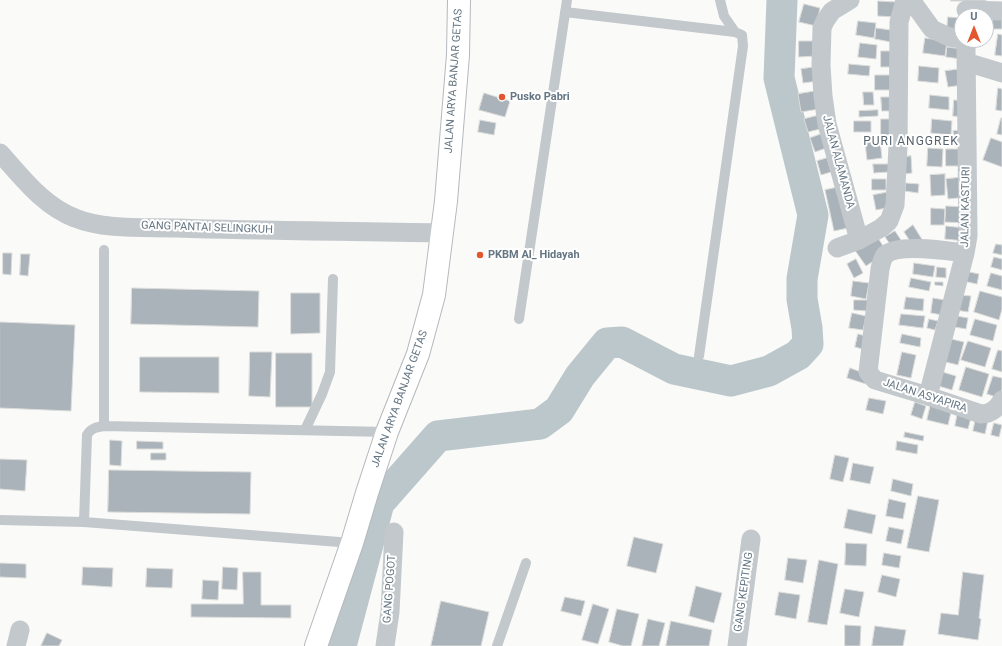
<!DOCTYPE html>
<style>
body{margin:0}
#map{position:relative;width:1002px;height:646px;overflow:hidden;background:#fafaf8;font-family:Roboto,sans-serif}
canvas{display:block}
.north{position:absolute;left:954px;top:8px;width:40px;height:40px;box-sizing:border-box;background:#fff;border:1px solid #c1c8cd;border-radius:50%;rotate:0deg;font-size:11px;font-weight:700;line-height:16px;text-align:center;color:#657683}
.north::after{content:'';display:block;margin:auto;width:14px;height:18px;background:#e4572e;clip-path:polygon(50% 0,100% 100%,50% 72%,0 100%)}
</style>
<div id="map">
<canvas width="1002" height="646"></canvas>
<div class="north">U</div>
</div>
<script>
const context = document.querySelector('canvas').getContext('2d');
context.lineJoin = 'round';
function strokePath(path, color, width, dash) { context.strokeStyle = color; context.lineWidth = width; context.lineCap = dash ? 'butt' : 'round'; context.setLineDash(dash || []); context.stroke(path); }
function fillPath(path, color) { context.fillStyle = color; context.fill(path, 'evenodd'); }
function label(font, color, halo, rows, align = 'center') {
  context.font = font + ' Roboto,sans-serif'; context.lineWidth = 4; context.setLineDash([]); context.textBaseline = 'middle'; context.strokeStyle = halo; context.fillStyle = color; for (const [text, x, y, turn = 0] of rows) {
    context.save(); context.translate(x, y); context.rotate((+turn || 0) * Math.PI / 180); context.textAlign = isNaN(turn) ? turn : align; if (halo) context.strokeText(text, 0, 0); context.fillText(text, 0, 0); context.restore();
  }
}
strokePath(new Path2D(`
 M341,646L379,503L438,436L540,424L559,410L580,376L607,343L622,342L674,369L731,381L769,371L798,355L808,344L807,328L802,299V279L813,215L779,78L782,0`), '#bbc7cb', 31);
const building = new Path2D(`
 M951,0H986V1H951Z
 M878,1L896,2L895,17L878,16Z
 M804,4L820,8L816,26L799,22Z
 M948,17L962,18V29L947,28Z
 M993,18H1002V29H993Z
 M858,21L876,23L874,38L856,35Z
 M876,28L898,31L896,43L875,39Z
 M998,34L1002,35V56L995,55Z
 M925,38L947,41L945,56L923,53Z
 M799,41H816V56L799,57Z
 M860,43L877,45L876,59L858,57Z
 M947,47L963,49L961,59L946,57Z
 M881,51H896V67H881Z
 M849,64L870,66L869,76L848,74Z
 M919,66L939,68L938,83L918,81Z
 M816,67L818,81L803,83L801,69Z
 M961,69L963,85L948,87L945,71Z
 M875,75H895V90H875Z
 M998,88L1002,89V111L996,110Z
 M816,91L819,109L801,112L798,94Z
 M863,92H873L874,105H864Z
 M484,93L510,101L505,117L479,110Z
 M930,95L949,97V110L929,108Z
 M881,97H896L897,111H882Z
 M954,100L966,101L965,117L953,116Z
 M878,110V116L859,117V111Z
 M820,115L824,128L808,132L804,119Z
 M1001,118H1002V135L997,134Z
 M881,119H894V135H881Z
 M932,119L952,121L951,135L931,133Z
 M480,120L496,123L494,135L478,132Z
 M854,121H871V132H854Z
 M965,130L967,142L955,144L953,131Z
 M824,133L829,147L815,152L810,138Z
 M991,138L1002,142V167L983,160Z
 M880,140L882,158L867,160L865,142Z
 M928,148L943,149L942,167L927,166Z
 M946,149H966V166H946Z
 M911,156L912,173L904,174L903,157Z
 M827,158L831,172L821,175L817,161Z
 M873,164H889V172L874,173Z
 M945,174V195L931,196L930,175Z
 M965,177L967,197L948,199L946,179Z
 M872,179H886V190H872Z
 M906,183L919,184L918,193L905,191Z
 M839,187L848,228L834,231L825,190Z
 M889,192L892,207L876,210L873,195Z
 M946,206L967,207L966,223L945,222Z
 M931,208L945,209L944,225H931Z
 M913,225L923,241L914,247L904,232Z
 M946,226L965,228L964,241L945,239Z
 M895,231L901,240L892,247L885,237Z
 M876,235L887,252L866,266L854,249Z
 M996,244L1002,245V255L993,253Z
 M3,253H12L11,275L3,274Z
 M21,254H30L28,276L20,275Z
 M994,257L1002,259V270L991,267Z
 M856,259L863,273L854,278L847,264Z
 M914,263L935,266L933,277L913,274Z
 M937,267L946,268V278L936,277Z
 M965,271L979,274L977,284L963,281Z
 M991,273L1002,276V290L987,286Z
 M911,278L931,282L929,291L909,287Z
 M853,281L869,283L866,299L851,296Z
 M935,282H943V286L935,285Z
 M132,288L259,291L258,327L131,324Z
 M980,291L1002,297V309L999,320L974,312Z
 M291,293H320V333L291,334Z
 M958,295L971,296L968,312L956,310Z
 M906,297L924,299L923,311L904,309Z
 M933,298L945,300L942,315L931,313Z
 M854,300H868L867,311L854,310Z
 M852,313L866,316L863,330L849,328Z
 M901,314L925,316L923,328L899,325Z
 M957,316L968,318L966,329L955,327Z
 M929,319L938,321L935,330L927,328Z
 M975,319L997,325L993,341L970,335Z
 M0,322L75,325L71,411L0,408Z
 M858,334L870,337L866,350L855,347Z
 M902,334L921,338L920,347L900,343Z
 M947,338L964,342L958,365L942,361Z
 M968,341L991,348L985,367L961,360Z
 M998,350L1002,351V372L992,369Z
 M250,352H272L270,397L249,396Z
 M902,352L916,355L911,378L897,375Z
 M276,353H312V407H276Z
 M140,357H219V393L140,392Z
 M966,367L989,374L982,397L959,390Z
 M850,368L869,375L866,384L847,378Z
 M939,371L956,376L952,390L935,385Z
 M993,376L1002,378V389L999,398L987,394Z
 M869,398L886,401L883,414L866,410Z
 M915,402L926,406L922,419L911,415Z
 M931,403L952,408L948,425L927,420Z
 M958,411L972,414L968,429L955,426Z
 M976,417L988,420L985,434L973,431Z
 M994,423L1002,425L999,437L991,435Z
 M905,432L924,436L923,441L904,437Z
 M110,440L122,441L121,466L110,465Z
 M137,441L163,442V449H137Z
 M897,441L918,445L917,454L896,450Z
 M151,453H166V460H151Z
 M835,455L849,458L843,482L830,479Z
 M0,459L27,460L25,491L0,489Z
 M853,463L874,467L870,484L850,480Z
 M109,470L251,472L250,514L108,512Z
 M893,479L913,484L911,496L891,491Z
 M918,496L939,500L929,552L907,548Z
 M889,499L906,503L903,519L886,516Z
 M848,509L876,515L872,534L844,528Z
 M889,527L904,530L901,544L886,541Z
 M634,537L663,544L656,573L627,566Z
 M846,543L867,544L866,566L845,565Z
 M884,553L901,556L899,568L882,565Z
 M788,558L807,560L803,583L785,580Z
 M819,560L838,564L827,625L808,622Z
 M0,563L26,564V578L0,577Z
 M83,567L113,568L112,587L82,585Z
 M223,567L238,568L237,590L222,589Z
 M147,568L173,569L172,588L146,587Z
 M243,572H261V605H291V618L191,617V604H243Z
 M963,572L984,575L979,618L981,619L978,640L938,634L941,613L958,615Z
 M882,575L900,579L896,597L878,592Z
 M203,580L219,581L218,600L202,599Z
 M696,586L722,593L714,623L689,616Z
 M845,589L864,592L859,617L840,613Z
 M779,592L800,595L796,619L775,615Z
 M565,597L585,601L581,616L561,611Z
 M441,601L489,612L481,646H431Z
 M593,604L609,609L598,644L582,640Z
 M617,609L639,614L631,646H623L609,642Z
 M648,619L665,623L659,646H642Z
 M671,621L712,630L709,646H666Z
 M845,625L861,626L860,646H845Z
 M875,626L906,630L903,646H872Z
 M47,633L62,640L59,646H41Z`);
fillPath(building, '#aab3b9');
strokePath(building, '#dcdcda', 1);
const highway = new Path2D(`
 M316,646L352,543L367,493L387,432L418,354L434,295L446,201L458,55L459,0`);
strokePath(highway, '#b4b9bd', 24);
strokePath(new Path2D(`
 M720,0L724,16L735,32
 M565,12L735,32L742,35L743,46L699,356
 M519,319L567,0
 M104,426V250
 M305,430L322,394L330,372L333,279
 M0,520L84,522L352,543
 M84,522L87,435C91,428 97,427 104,426L387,432
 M497,646L526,563`), '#c3c8cc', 10);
strokePath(new Path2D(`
 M850,0L832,11L825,21L822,28L821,65L823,96L827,124L859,240
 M911,0L932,29L949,37L962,39
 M966,10L1002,11
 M966,62L1002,73
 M0,153C22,177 43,206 75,218C104,230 145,227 177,228C265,231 353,231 441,233
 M837,248L859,240L881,228L889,221L895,205L898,146L899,22L905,0
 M965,253C948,251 899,243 885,255C882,259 881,265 880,269L868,372L875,380L928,396L981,414C991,414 997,409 1002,400
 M928,396L965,253L968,236L966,48L963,40
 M16,646L20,630
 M385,646L390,612L394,532
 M737,646L751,539`), '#c3c8cc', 19);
strokePath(highway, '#fff', 22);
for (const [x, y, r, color] of [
 [502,97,4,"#e4572e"],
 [480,255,4,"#e4572e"]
]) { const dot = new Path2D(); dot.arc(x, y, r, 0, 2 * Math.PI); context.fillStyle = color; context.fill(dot); strokePath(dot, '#fff', 1.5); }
label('11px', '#657683', '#fff', [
 ["JALAN ARYA BANJAR GETAS",454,81,-86],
 ["JALAN ALAMANDA",838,162,75],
 ["JALAN KASTURI",966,207,-89],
 ["GANG PANTAI SELINGKUH",207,228,2],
 ["JALAN ASYAPIRA",925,396,18],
 ["JALAN ARYA BANJAR GETAS",400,399,-70],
 ["GANG POGOT",390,589,-86],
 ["GANG KEPITING",744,592,-82]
]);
label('bold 11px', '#657683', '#fff', [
 ["Pusko Pabri",510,97],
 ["PKBM Al_ Hidayah",488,255]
], 'left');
context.letterSpacing = '1px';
label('12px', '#57646e', '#fff', [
 ["PURI ANGGREK",911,142]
]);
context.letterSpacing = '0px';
</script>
